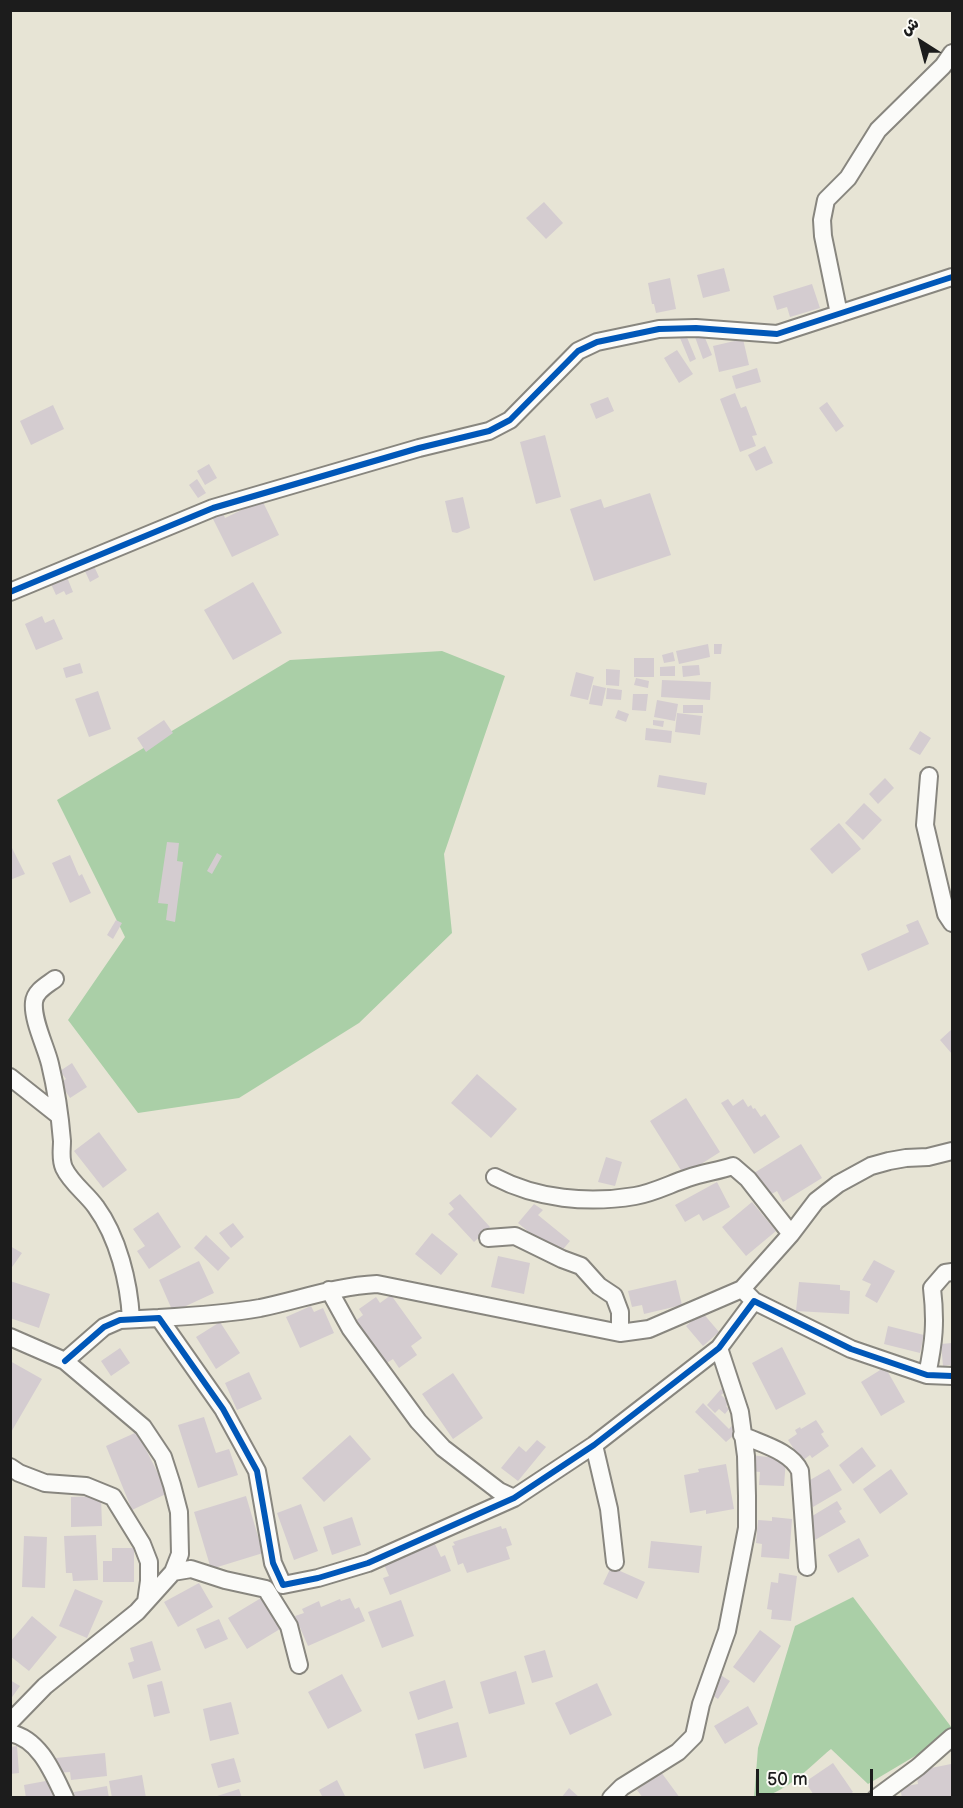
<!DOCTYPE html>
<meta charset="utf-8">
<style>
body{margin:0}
#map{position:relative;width:963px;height:1808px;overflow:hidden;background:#e7e4d5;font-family:"Balsamiq Sans","Playpen Sans Arabic",sans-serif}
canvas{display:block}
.frame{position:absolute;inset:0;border:12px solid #1c1c1c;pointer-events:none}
.north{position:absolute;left:891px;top:12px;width:60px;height:60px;-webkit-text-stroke:4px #fdfcf7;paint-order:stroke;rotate:324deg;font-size:16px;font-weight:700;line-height:24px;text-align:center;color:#1c1c1c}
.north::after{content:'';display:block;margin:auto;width:21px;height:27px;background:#1c1c1c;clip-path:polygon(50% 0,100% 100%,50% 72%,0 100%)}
.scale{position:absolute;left:756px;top:1769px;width:117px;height:27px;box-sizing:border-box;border:3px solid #1c1c1c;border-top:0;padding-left:8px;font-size:18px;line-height:21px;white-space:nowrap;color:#1c1c1c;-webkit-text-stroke:4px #fdfcf7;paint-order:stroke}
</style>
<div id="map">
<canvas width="963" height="1808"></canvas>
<div class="frame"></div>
<div class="north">ش</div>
<div class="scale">50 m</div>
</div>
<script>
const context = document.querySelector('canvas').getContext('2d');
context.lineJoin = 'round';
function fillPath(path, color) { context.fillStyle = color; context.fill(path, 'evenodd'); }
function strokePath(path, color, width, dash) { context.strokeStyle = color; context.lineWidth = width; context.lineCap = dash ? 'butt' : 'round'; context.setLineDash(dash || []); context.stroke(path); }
fillPath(new Path2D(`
 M442,651L505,676L444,854L452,933L359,1023L239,1098L138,1113L68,1020L125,937L57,800L290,660Z
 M853,1597L952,1728V1734L868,1784L831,1749C810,1766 783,1797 754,1798L758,1748L795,1626Z`), '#aacfa7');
fillPath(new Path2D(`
 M544,202L563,223L546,239L526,218Z
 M724,268L730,291L703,298L697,275Z
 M670,278L676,309L656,313L654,304H652L648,283Z
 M812,284L820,308L790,317L787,307L777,310L773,296Z
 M703,333L712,355L703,359L695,337Z
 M686,335L696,359L690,362L680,338Z
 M743,339L749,365L719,372L713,346Z
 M677,350L693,374L679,383L664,358Z
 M757,368L761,382L736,389L732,376Z
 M735,393L741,408L746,406L757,435L752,436L756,446L740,452L720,399Z
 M608,397L614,411L596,419L590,404Z
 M827,402L844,426L836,432L819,408Z
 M53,405L64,429L31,445L20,421Z
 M545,435L561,497L536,504L520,442Z
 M765,446L773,463L756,471L748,455Z
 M209,464L217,478L205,485L197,471Z
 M197,479L206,493L198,498L189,485Z
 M650,493L671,555L594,581L570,509L601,499L604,508Z
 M463,497L470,528L457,533L452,532L445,501Z
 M262,500L279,535L232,557L211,515L222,510L225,518Z
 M93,564L99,577L90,582L84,569Z
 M67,577L73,592L66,595L64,591L56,595L51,584Z
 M253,582L282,633L233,660L204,610Z
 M42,616L45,623L54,619L63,639L36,650L25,624Z
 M708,644L710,657L679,664L676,651Z
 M714,644H722L721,654H714Z
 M673,652L675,661L664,663L662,655Z
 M634,658H654V677H634Z
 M80,663L83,673L66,678L63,668Z
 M699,665L700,675L683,677L682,666Z
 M675,666V676H660V667Z
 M606,669L620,670L619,686L606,685Z
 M576,672L594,677L588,700L570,696Z
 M636,678L649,681L648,688L634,685Z
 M662,680L711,682L710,700L661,697Z
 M593,685L606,688L602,706L589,704Z
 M607,688L622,690L621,700L606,699Z
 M98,691L111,729L89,737L75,699Z
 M633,694H648L646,711L632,710Z
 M657,700L678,704L675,721L654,717Z
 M683,705H703V713H683Z
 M618,710L629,714L626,722L615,718Z
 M677,713L702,716L700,735L675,732Z
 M164,720L173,733L146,752L137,738Z
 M653,720L664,721L663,727L653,725Z
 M646,728L672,731L671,743L645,740Z
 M920,731L931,738L920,755L909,749Z
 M659,775L707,783L705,795L657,787Z
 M885,778L894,788L878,804L869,794Z
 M864,803L882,820L863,840L845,823Z
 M839,823L861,849L832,874L810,849Z
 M167,842L179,843L177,861L183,862L175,922L166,920L168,904L158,903Z
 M10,844L25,874L10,880Z
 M217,853L222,856L212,874L207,871Z
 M70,855L79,876L82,874L91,893L70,903L52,863Z
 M116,920L122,923L113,939L107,935Z
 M918,920L929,944L868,971L861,954L909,932L906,925Z
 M952,1029V1054L940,1040Z
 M72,1063L87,1087L70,1098L60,1083L66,1079L60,1071Z
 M477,1074L517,1109L491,1138L451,1103Z
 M686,1098L720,1152L684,1175L650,1121Z
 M728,1099L733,1106L743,1099L748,1107L751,1105L753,1109L755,1108L761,1117L765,1114L780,1137L754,1154L721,1103Z
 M99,1132L127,1170L103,1188L74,1151Z
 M801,1144L822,1178L783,1202L777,1191L768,1196L754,1173Z
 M606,1157L622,1162L615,1186L598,1182Z
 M717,1182L730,1207L703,1221L699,1214L685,1222L675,1205Z
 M460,1194L490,1227L474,1242L448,1214L454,1209L449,1203Z
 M752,1202L776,1231L746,1256L722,1227Z
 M534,1204L543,1210L538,1215L570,1241L560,1253L547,1247L518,1223Z
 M158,1212L181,1247L149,1269L137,1251L145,1246L133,1229Z
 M233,1223L244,1237L231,1248L219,1233Z
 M432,1233L458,1254L441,1275L415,1254Z
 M206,1235L230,1258L218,1271L194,1248Z
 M10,1246L22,1253L10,1270Z
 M498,1256L530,1263L524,1294L491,1287Z
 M874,1260L895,1271L877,1303L865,1296L871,1284L862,1280Z
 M199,1261L214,1293L173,1312L159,1280Z
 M676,1280L682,1305L644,1314L642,1305L632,1307L628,1291Z
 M10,1281L50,1294L39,1328L10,1318Z
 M799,1282L840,1285V1290L850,1291L849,1314L796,1311Z
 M391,1295L422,1338L411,1346L417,1355L399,1368L393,1359L385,1364L354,1322L363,1315L359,1309L376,1297L380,1303Z
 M311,1306L314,1312L323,1308L334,1333L300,1348L286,1317Z
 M702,1312L719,1332L703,1346L686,1326Z
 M220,1322L240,1353L216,1369L196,1337Z
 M888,1326L924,1335L920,1353L884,1344Z
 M952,1343V1370L950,1371V1365L943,1366L941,1344Z
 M782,1347L806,1394L776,1410L752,1363Z
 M120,1348L130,1363L111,1376L101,1361Z
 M10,1361L42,1379L10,1434Z
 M885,1367L905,1402L881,1416L861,1382Z
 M249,1372L262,1399L237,1410L225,1383Z
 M453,1373L483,1418L453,1439L422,1394Z
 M721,1389L725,1392L721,1395L730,1403L726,1406L729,1409L725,1414L719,1409L715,1413L707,1405Z
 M703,1403L729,1429L735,1422L741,1429L726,1442L695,1412Z
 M204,1417L216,1453L229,1449L238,1475L198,1488L178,1425Z
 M816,1420L824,1432L821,1434L829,1446L812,1458L810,1455L802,1461L788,1440L797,1434L795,1430L800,1427L801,1429Z
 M137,1432L168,1493L132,1510L106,1446Z
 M350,1435L371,1459L324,1502L302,1478Z
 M537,1440L546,1447L518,1481L501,1468L519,1446L526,1452Z
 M862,1447L876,1466L853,1484L839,1465Z
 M750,1455L786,1459L784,1486L759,1485L760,1472L750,1471Z
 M726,1464L734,1509L706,1514V1510L690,1513L684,1475L699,1472L698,1469Z
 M829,1469L842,1490L813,1507L807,1497L812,1495L805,1483Z
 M891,1469L908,1494L880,1514L863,1489Z
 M101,1496L102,1526L71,1527V1497Z
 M246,1496L263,1553L211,1569L194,1512Z
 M837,1501L842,1509L839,1511L846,1522L815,1540L804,1521Z
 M301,1504L318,1551L294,1560L277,1513Z
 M352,1517L361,1545L332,1555L323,1527Z
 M772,1517L792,1519L789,1559L761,1557L762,1544L756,1543L758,1520L772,1521Z
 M501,1526L502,1529L506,1528L512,1545L506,1547L510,1559L467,1573L463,1563L458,1565L452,1546L455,1545L453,1542Z
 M96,1535L98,1580L73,1581L72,1573H66L64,1536Z
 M24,1536L47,1537L45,1588L22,1587Z
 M859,1538L869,1556L838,1573L828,1555Z
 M651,1541L702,1546L699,1573L648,1568Z
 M434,1542L441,1557L445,1555L451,1571L390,1595L383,1578L389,1576L383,1562Z
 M112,1548H134V1582H103V1561H112Z
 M611,1567L645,1582L637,1599L603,1584Z
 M779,1573L797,1576L791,1621L771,1619L772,1610L767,1609L771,1582L778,1583Z
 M199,1583L213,1607L178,1627L164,1602Z
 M75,1589L103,1601L87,1638L59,1626Z
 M261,1598L280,1629L247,1649L228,1618Z
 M350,1598L355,1609L359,1607L365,1621L308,1646L295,1616L304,1613L302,1609L319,1601L321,1607L340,1599L341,1601Z
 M401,1600L414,1636L382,1648L368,1612Z
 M32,1616L57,1637L29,1671L10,1656V1642Z
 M219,1619L228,1639L205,1649L196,1629Z
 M760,1630L781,1646L754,1683L733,1667Z
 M152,1641L161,1670L133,1679L128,1663L134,1661L130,1648Z
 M545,1650L553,1677L532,1683L524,1656Z
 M516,1671L525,1704L489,1714L480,1682Z
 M342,1674L362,1711L328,1729L308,1692Z
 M719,1674L730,1681L718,1699L707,1692Z
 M10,1680L20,1686L10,1700Z
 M445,1680L453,1708L418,1720L409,1692Z
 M162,1681L170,1713L154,1717L147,1685Z
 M597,1683L612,1715L570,1735L555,1703Z
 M231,1702L239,1734L210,1741L203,1709Z
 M748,1706L758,1724L725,1744L714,1726Z
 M458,1722L467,1757L424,1769L415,1734Z
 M17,1746L19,1773L10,1774V1747Z
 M105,1753L107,1776L71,1780L70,1772L57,1773L56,1758Z
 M234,1758L241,1782L218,1788L211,1764Z
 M833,1763L853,1792L845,1798H816L805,1782Z
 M951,1764L952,1798H902L900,1787L918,1784L916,1771Z
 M661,1772L680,1798H643L637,1790Z
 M142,1775L146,1798H112L109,1781Z
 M51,1780L54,1798H26L24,1785Z
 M337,1780L346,1798H323L319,1790Z
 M107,1786L109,1798H75L74,1792Z
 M569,1788L580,1798H561Z
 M239,1789L242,1798H214V1797Z`), '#d4ccd0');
const minor = new Path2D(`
 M839,314L823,236L822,220L826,200L848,178L878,130L943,66L952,53
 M10,592L213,508L419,448L489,431L510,420L578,351L597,342L659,329L696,328L777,334L952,277
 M929,776L925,825L946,914L952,923
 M55,979C47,985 35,991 34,1002C32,1020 46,1047 50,1064C56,1089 60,1116 62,1141C62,1151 60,1159 64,1168C71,1183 87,1194 96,1207C118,1237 129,1282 131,1319
 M10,1077L58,1115
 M495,1177C537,1199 588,1204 635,1196C653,1193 670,1184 688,1178C702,1173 718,1171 733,1166L748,1179L791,1234
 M488,1238L515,1236L562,1259L581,1266L599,1286L614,1296L620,1312V1333
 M742,1289L791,1234L816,1201L838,1184L871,1166L889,1161L906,1158L928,1157L952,1151
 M329,1290L350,1328L418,1421L443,1448L499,1491L514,1498
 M159,1318C193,1316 226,1314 260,1308C299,1300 336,1286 377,1284L620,1333L649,1329L742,1289L754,1301
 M10,1337L65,1361L143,1427L163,1457L172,1485L179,1512L180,1554L173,1572L137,1612L45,1686L10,1722
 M65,1361L104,1327L120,1320L159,1318L223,1409L257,1471L273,1563L283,1585L318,1578L368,1563L514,1498L594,1445L719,1348L754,1301L851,1349L927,1375L952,1376
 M927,1375C934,1342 936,1322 932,1288L945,1273L952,1272
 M742,1435C761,1444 791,1451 800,1471L807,1567
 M594,1445L609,1509L615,1562
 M10,1467L19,1473L45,1483L86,1486L113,1497L142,1544L149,1562V1581L146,1602
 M173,1572L191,1569L225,1580L266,1589L289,1626L299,1665
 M10,1733C40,1739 53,1773 65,1798
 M611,1798L622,1787L678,1752L694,1736L701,1704L727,1631L747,1528V1496L746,1456L740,1412L719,1348
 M876,1798L918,1767L952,1737`);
strokePath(minor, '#88867f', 20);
strokePath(minor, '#fbfbf9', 16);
strokePath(new Path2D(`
 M10,592L213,508L419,448L489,431L510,420L578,351L597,342L659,329L696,328L777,334L952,277
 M65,1361L104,1327L120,1320L159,1318L223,1409L257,1471L273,1563L283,1585L318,1578L368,1563L514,1498L594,1445L719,1348L754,1301L851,1349L927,1375L952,1376`), '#0057b8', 6);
</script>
